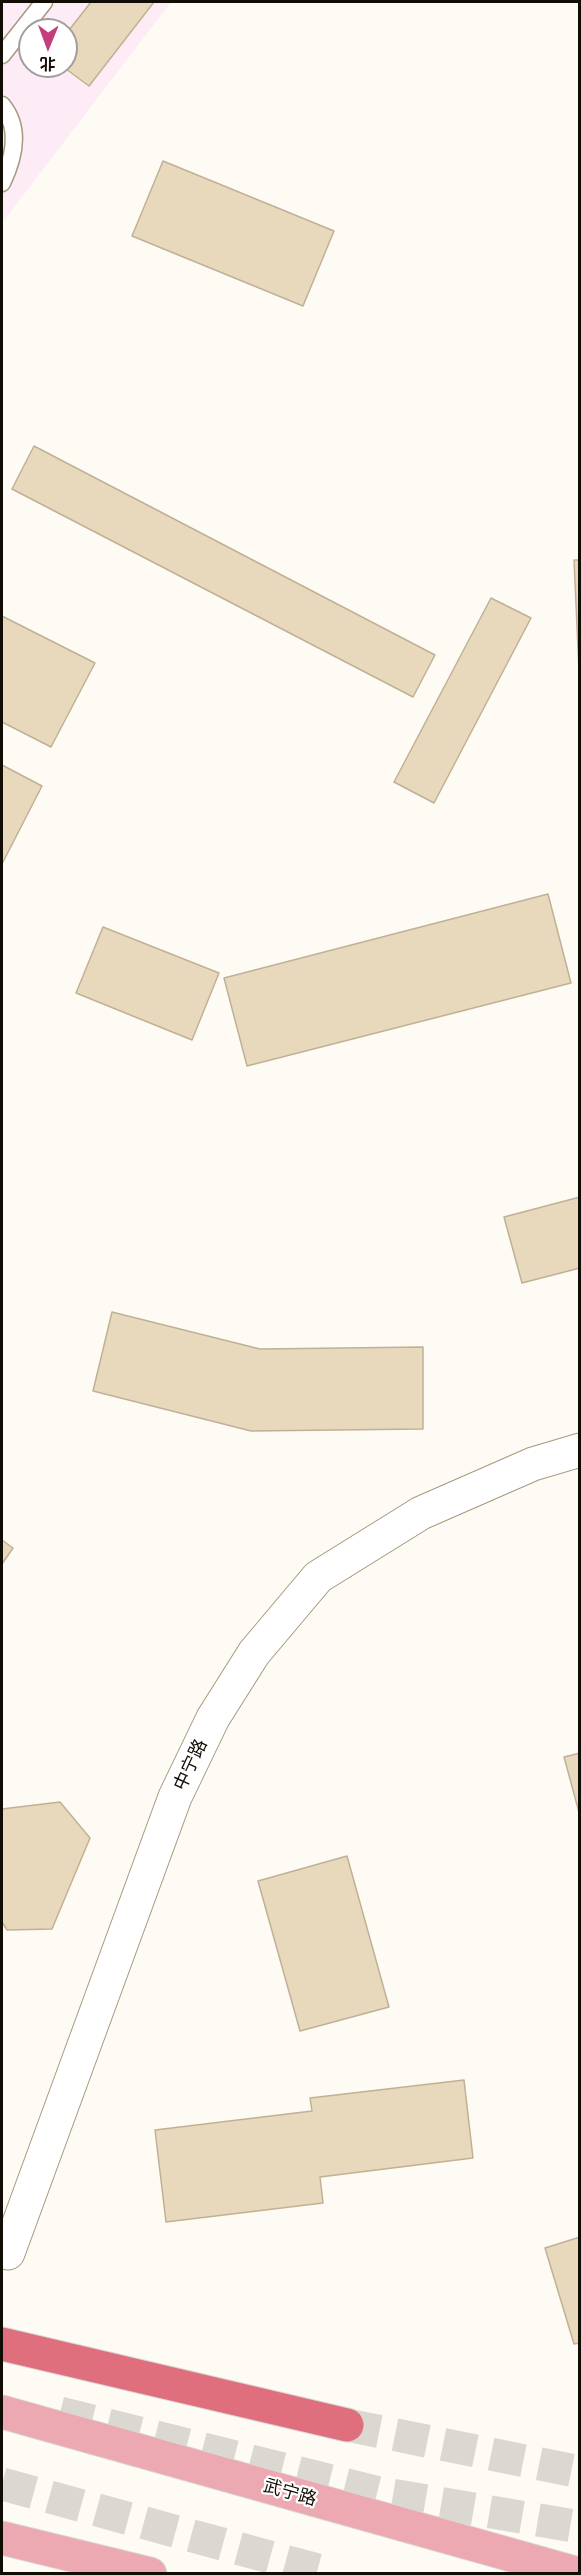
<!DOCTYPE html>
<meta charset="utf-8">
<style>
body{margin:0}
#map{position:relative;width:581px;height:2575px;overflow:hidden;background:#fefbf5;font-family:"PT Sans","Noto Sans SC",sans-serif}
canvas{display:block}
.frame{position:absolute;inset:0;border:3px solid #120d04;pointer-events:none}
.north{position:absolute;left:18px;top:18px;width:60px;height:60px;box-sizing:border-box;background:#fff;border:2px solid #a09e9b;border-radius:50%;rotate:181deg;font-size:16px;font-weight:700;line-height:24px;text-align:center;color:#120d04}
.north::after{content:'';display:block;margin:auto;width:21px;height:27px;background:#c53e7c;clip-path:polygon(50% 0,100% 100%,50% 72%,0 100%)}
</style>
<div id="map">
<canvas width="581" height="2575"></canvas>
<div class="frame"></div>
<div class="north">北</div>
</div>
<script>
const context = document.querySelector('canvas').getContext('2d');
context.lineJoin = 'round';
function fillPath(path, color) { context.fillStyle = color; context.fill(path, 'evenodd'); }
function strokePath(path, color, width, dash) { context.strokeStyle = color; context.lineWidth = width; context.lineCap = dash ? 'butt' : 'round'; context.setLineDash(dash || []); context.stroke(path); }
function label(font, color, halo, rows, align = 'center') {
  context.font = font + ' "PT Sans","Noto Sans SC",sans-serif'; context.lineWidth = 4.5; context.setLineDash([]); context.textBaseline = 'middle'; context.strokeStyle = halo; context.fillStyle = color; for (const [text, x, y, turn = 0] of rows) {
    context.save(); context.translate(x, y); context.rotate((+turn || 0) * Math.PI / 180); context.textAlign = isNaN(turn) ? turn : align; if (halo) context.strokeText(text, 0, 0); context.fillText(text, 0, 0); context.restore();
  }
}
fillPath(new Path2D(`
 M2,2H171L2,223ZM30,30H66V66H30Z`), '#fdebf6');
const building = new Path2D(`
 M91,2H154L89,86L62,66H66V34Z
 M163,161L334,231L303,306L132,236Z
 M34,446L435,655L413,697L12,489Z
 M574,560H580V693Z
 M491,598L531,618L434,803L394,782Z
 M2,616L95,663L51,747L2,722Z
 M2,765L42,786L2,864Z
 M548,894L571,983L247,1066L224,978Z
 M103,927L219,973L192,1040L76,993Z
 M580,1197V1268L522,1283L504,1217Z
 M112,1312L260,1349L423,1347V1429L251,1431L93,1391Z
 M2,1540L13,1548L2,1564Z
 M580,1753V1816L564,1757Z
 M60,1802L90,1838L52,1929L7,1930L2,1922V1809Z
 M347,1856L389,2007L300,2031L258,1881Z
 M464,2080L473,2158L320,2177L323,2203L166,2222L155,2130L312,2111L310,2098Z
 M580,2237V2343L574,2344L545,2248Z`);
fillPath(building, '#e8d8bc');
strokePath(building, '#c0b196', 1.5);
strokePath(new Path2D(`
 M60,2413L379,2493L580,2527
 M347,2425L580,2472
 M2,2484L332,2574`), '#dbd7d1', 33, [33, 16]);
const lane = new Path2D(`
 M2,55L44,2
 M2,105C21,128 14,158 2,183`);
const street = new Path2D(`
 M8,2253L175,1797L213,1718L254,1653L318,1577L421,1513L533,1464L580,1450`);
const primary = new Path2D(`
 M2,2412L579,2574
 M2,2538L150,2574`);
const highway = new Path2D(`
 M2,2344L347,2425`);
strokePath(lane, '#a6987d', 19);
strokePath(street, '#a6987d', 35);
strokePath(primary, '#d9d8d7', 35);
strokePath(highway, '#d9d8d7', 35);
strokePath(lane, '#fff', 16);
strokePath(street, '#fff', 33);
strokePath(primary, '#eca9b1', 33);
strokePath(highway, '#e06f7d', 33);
label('18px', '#120d04', '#fff', [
 ["中宁路",191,1765,-65],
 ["武宁路",290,2493,16]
]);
</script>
